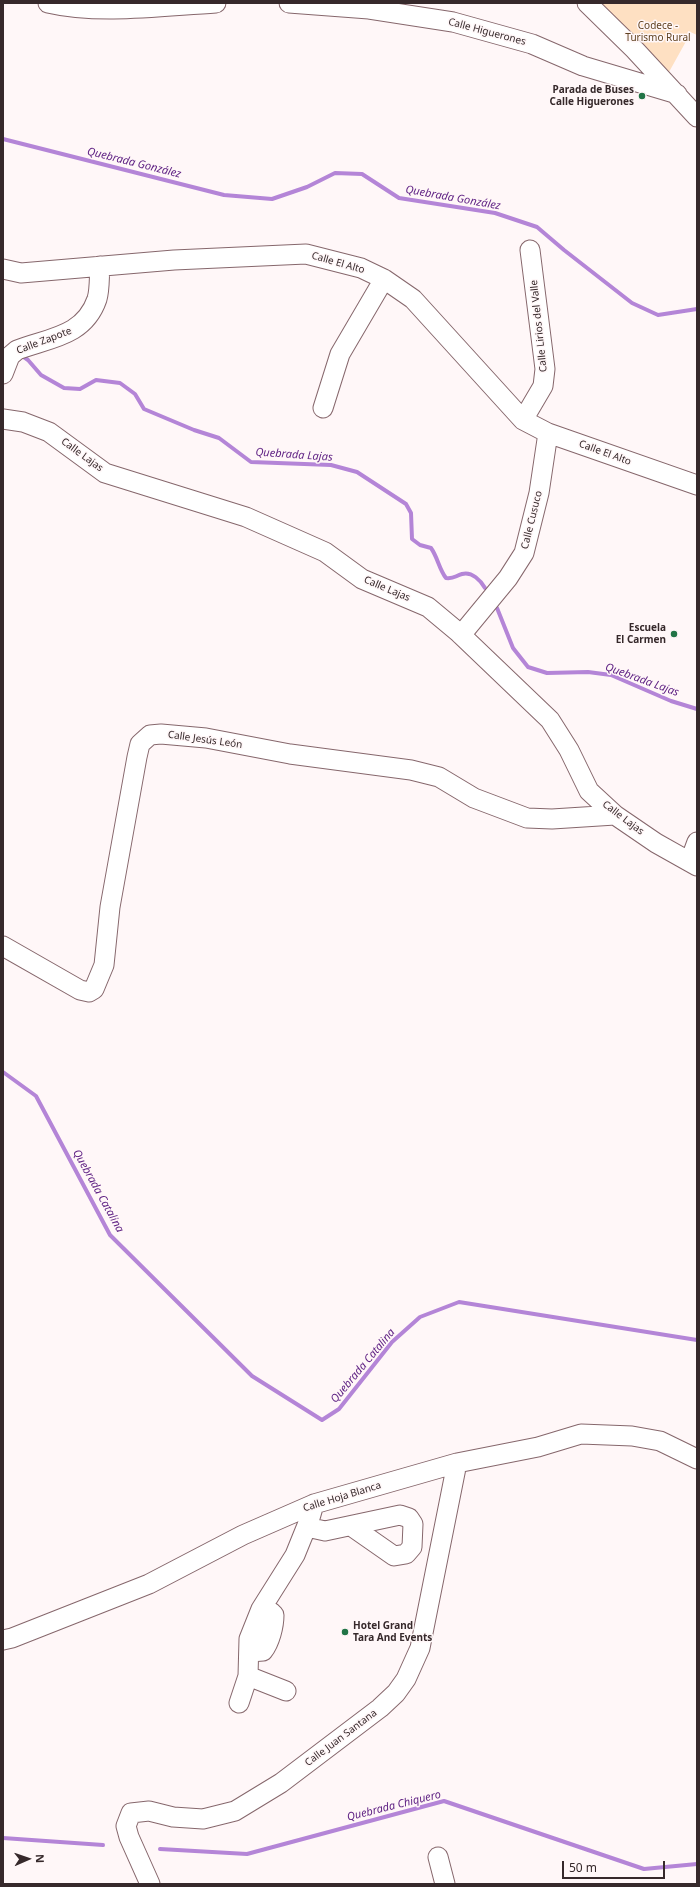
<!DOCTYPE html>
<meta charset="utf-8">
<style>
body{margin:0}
#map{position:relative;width:700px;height:1887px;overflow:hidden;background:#fff7f8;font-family:"Noto Sans",sans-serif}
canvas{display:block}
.frame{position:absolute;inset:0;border:4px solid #36292b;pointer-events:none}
.north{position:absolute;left:8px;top:1839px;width:40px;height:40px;-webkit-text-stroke:3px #fff7f8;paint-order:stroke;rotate:88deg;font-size:11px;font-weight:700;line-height:16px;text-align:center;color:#36292b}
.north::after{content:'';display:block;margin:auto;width:14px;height:18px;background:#36292b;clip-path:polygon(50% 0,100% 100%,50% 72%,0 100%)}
.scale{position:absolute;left:562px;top:1861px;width:103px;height:18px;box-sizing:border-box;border:2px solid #36292b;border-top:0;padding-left:5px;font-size:12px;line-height:14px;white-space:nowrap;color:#36292b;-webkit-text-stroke:3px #fff7f8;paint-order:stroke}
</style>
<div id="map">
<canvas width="700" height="1887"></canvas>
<div class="frame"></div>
<div class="north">N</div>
<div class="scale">50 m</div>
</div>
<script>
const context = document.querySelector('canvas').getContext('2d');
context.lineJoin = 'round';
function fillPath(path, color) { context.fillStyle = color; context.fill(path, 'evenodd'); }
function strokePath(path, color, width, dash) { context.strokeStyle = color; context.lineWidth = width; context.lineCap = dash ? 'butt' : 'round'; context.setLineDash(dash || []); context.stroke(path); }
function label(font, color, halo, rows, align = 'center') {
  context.font = font + ' "Noto Sans",sans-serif'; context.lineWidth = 3; context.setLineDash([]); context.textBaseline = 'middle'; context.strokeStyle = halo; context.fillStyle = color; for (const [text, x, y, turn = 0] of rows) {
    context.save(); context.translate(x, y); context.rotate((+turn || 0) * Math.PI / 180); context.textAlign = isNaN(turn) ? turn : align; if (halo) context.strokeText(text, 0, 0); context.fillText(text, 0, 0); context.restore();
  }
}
fillPath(new Path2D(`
 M587,3H697V35L688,31L689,36L664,81Z`), '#fee0c2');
strokePath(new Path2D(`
 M3,139L224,195L272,199L307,187L335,173L362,174L399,198L495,213L537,227L564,250L632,303L658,315L697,309
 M21,355L28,360L41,375L64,388L80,389L96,380L120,383L135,394L144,409L194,430L219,438L251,462L331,465L357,472L406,504L411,513L412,539L420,545L431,548C438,558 439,569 446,578C454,579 455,576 462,574C472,571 481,581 485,588
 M497,608L513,648L528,667L547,673L588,672L611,675L671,701L697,709
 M3,1072L36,1096L110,1235L252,1376L322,1420L339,1409L392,1342L420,1317L459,1302L697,1340
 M3,1838L103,1845
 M160,1849L247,1854L444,1801L644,1869L697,1864`), '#b485d7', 4);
const minor = new Path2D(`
 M48,3C99,15 163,6 216,3
 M289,3L369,9L453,22L532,44L583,66L677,94
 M587,3L635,50L697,117
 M3,269L21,273L174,260L306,254L361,268L384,279L413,299L523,420L548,433L697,485
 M3,374L10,356L17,350C48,338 84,337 97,299C100,289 99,276 100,266
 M323,408L340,354L384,279
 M3,419L23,422L49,432L105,473L246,517L325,552L362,579L428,607L458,632L550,720L569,750L589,791L615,815L656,843L697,866
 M523,420L543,386L545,369L530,250
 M461,635L508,578L524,553L539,493L548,433
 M690,861L697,842
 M3,946L80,990L89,992L94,989L104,965L110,907L137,757L140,744L150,735L161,734L206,738L290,754L411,770L439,777L474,798L527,818L552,819L615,815
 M307,1527L325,1531L400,1515L409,1518L413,1524L412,1547L406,1554L394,1556L351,1526
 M3,1640L12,1638L149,1584L243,1535L314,1504L457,1463L538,1447L581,1434L632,1436L660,1441L697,1459
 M250,1652L263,1651C270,1642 274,1626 274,1615L271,1612L261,1609
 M248,1676L286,1691
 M239,1703L248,1676L249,1639L261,1609L295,1555L310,1518L314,1504
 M438,1857L445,1884
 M150,1884L129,1837L126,1826L131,1813L149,1811L173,1817L203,1819L235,1811L281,1783L380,1708L396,1693L406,1679L420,1648L457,1463`);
strokePath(minor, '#86676c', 21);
strokePath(minor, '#fff', 19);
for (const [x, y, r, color] of [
 [642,96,4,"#217446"],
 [674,634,4,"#217446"],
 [345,1632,4,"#217446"]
]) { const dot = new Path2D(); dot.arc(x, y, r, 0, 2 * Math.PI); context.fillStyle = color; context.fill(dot); strokePath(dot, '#fff7f8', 1.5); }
label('10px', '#604221', '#fff7f8', [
 ["Codece -",658,26],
 ["Turismo Rural",658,38]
]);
label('10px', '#36292b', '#fff7f8', [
 ["Calle Higuerones",487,32,15],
 ["Calle El Alto",338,263,16],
 ["Calle Lirios del Valle",539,326,-96],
 ["Calle Zapote",44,341,-21],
 ["Calle El Alto",605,453,20],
 ["Calle Lajas",82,455,36],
 ["Calle Cusuco",532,520,-76],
 ["Calle Lajas",387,589,23],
 ["Calle Jesús León",205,740,8],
 ["Calle Lajas",623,818,37],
 ["Calle Hoja Blanca",342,1497,-17],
 ["Calle Juan Santana",341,1738,-37]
]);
label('bold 10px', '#36292b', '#fff7f8', [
 ["Parada de Buses",634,90],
 ["Calle Higuerones",634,102],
 ["Escuela",666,628],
 ["El Carmen",666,640],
 ["Hotel Grand",353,1626,"left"],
 ["Tara And Events",353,1638,"left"]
], 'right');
label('italic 11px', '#612485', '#fff7f8', [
 ["Quebrada González",134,163,14],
 ["Quebrada González",453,198,10],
 ["Quebrada Lajas",294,455,4],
 ["Quebrada Lajas",642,680,20],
 ["Quebrada Catalina",98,1191,61],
 ["Quebrada Catalina",363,1366,-50],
 ["Quebrada Chiquero",394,1806,-14]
]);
</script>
